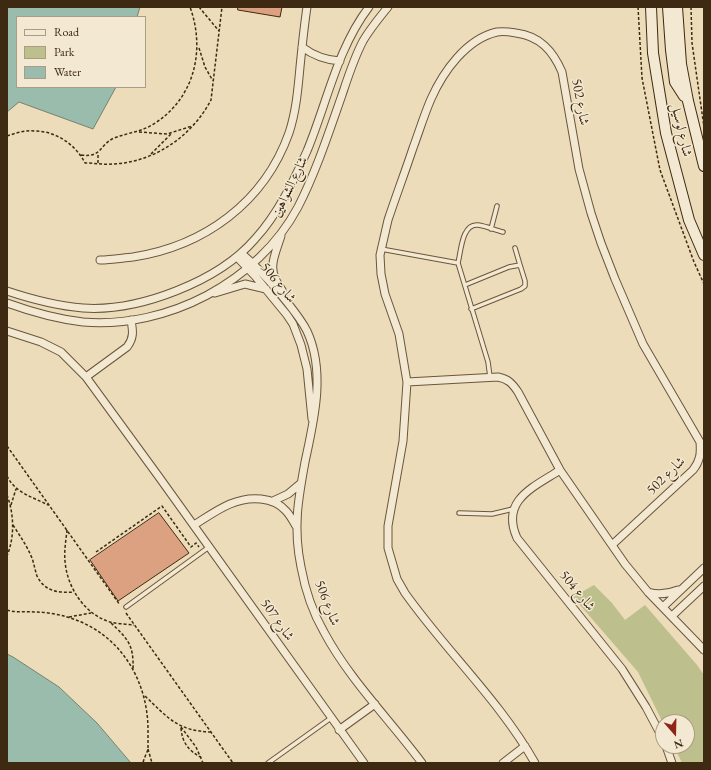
<!DOCTYPE html>
<meta charset="utf-8">
<style>
body{margin:0}
#map{position:relative;width:711px;height:770px;overflow:hidden;background:#ecdcba;font-family:"EB Garamond",serif}
canvas{display:block}
.frame{position:absolute;inset:0;border:8px solid #3e2a12;pointer-events:none}
.legend{position:absolute;left:16px;top:16px;width:130px;height:72px;box-sizing:border-box;background:#f3e8d2;border:1px solid #ab9c85;margin:0;padding:5px 7px;list-style:none;font-size:12px;color:#3e2a12}
.legend li{display:flex;align-items:center;gap:8px;height:20px}
.legend b{width:20px;border:1px solid #ab9c85}
.north{position:absolute;left:655px;top:714px;width:40px;height:40px;box-sizing:border-box;background:#f3e8d2;border:1px solid #ab9c85;border-radius:50%;rotate:160deg;font-size:11px;font-weight:700;line-height:16px;text-align:center;color:#3e2a12}
.north::after{content:'';display:block;margin:auto;width:14px;height:18px;background:#8f2418;clip-path:polygon(50% 0,100% 100%,50% 72%,0 100%)}
</style>
<div id="map">
<canvas width="711" height="770"></canvas>
<div class="frame"></div>
<ul class="legend">
<li><b style="height:5px;background:#f3e8d2"></b>Road</li>
<li><b style="height:11px;background:#bdbf8c"></b>Park</li>
<li><b style="height:11px;background:#99bcac"></b>Water</li>
</ul>
<div class="north">N</div>
</div>
<script>
const context = document.querySelector('canvas').getContext('2d');
context.lineJoin = 'round';
function fillPath(path, color) { context.fillStyle = color; context.fill(path, 'evenodd'); }
function strokePath(path, color, width, dash) { context.strokeStyle = color; context.lineWidth = width; context.lineCap = dash ? 'butt' : 'round'; context.setLineDash(dash || []); context.stroke(path); }
function label(font, color, halo, rows, align = 'center') {
  context.font = font + ' "EB Garamond",Amiri,serif'; context.lineWidth = 3; context.setLineDash([]); context.textBaseline = 'middle'; context.strokeStyle = halo; context.fillStyle = color; for (const [text, x, y, turn = 0] of rows) {
    context.save(); context.translate(x, y); context.rotate((+turn || 0) * Math.PI / 180); context.textAlign = isNaN(turn) ? turn : align; if (halo) context.strokeText(text, 0, 0); context.fillText(text, 0, 0); context.restore();
  }
}
fillPath(new Path2D(`
 M594,585L612,603L625,620L645,605L697,665L704,675V763H682L674,746H687V722H663V723L638,672L573,597Z`), '#bdbf8c');
const water = new Path2D(`
 M7,7H140L137,17H17V87H116L93,129L19,102L7,112Z
 M7,654L13,657L59,687L97,723L131,763H7Z`);
fillPath(water, '#99bcac');
strokePath(water, '#75826e', 1);
const building = new Path2D(`
 M238,7H282L280,17L238,10Z
 M159,513L189,553L118,601L90,560Z`);
fillPath(building, '#dba180');
strokePath(building, '#3e2a12', 1);
const lane = new Path2D(`
 M491,229L497,206
 M515,248L520,265
 M381,249L458,263L488,362L490,377
 M458,263C461,251 462,223 478,225C486,226 495,230 503,232
 M465,285L509,267L520,265L525,281V286L521,289L471,309
 M459,513L492,514L513,509
 M126,607L209,547
 M268,763L331,718`);
const street = new Path2D(`
 M302,47C314,56 325,60 340,61
 M281,236C274,258 266,269 282,290
 M241,253C255,265 267,278 279,292C289,305 300,317 307,331C326,372 314,420 305,462C298,500 293,528 301,567C305,589 313,613 324,632C349,679 390,720 422,763
 M237,257L255,276L287,315L293,324L301,345L307,369L312,419
 M100,260C111,260 122,258 133,257C204,246 264,203 289,133C296,112 298,89 300,67C302,47 304,27 307,7
 M7,291C31,299 58,306 83,308C139,312 219,281 255,239C278,214 293,182 307,151C327,103 337,49 369,7
 M215,293L245,284L266,289
 M7,303C32,312 57,319 83,322C167,329 258,282 298,207C316,172 329,132 342,95C348,77 354,58 363,41C370,29 379,18 388,7
 M7,331L41,342L61,352L86,377L159,477L364,763
 M86,377L127,347C134,338 133,331 131,320
 M407,382L498,377C508,379 512,383 518,392L560,470L625,564L648,592L704,650
 M560,470C534,487 500,500 517,538L622,669L646,707L663,739
 M273,501L288,494L300,484
 M194,525C215,512 235,496 261,499C271,500 279,503 286,511C290,515 293,521 296,526
 M648,592C658,595 668,594 678,590
 M663,607L704,568
 M672,616L704,586
 M339,730L375,704
 M666,746L672,763
 M503,763L525,746
 M535,763C500,701 446,651 405,593L397,579L388,548V526L403,441L407,382L399,334L385,294L381,274L380,255L388,220C396,196 405,172 413,148C419,132 424,115 431,99C443,72 466,39 497,32C503,31 510,32 516,33C540,36 553,51 562,72L579,169L591,213L601,243L615,279L643,344L700,442C701,454 700,461 693,470L612,545`);
const secondary = new Path2D(`
 M651,7L653,53L666,133L689,220L704,255
 M668,7L671,50L675,82L684,96
 M677,7L681,64L688,101L704,166`);
strokePath(lane, '#6a563c', 5.5);
strokePath(street, '#6a563c', 9);
strokePath(secondary, '#3e2a12', 12);
strokePath(new Path2D(`
 M199,7L219,31
 M638,7L642,78L660,170L694,262L704,284
 M691,7L692,43L704,127
 M199,48L205,67L213,81
 M139,132L167,134L192,126
 M7,136C16,133 25,130 35,131C56,131 76,145 85,163C95,163 104,165 113,164C155,162 192,136 211,100L222,7
 M151,154L171,134
 M81,155C102,158 99,145 114,138C127,133 140,132 152,125C194,100 206,51 190,7
 M98,163V153
 M7,446L120,605
 M7,476C15,493 33,497 48,505
 M7,495C14,514 15,536 7,556
 M11,505L16,489
 M13,525C20,536 27,546 32,558C34,564 35,570 37,576C45,592 59,593 74,592
 M67,530C66,540 64,551 65,561C67,587 84,614 110,622C117,624 126,624 134,625
 M96,552L162,506L191,547L196,543L199,547
 M7,610C16,613 25,611 34,612C45,612 57,614 67,617C120,632 149,681 148,733C148,738 148,744 148,749C147,753 144,758 143,763
 M126,613L233,763
 M69,617L91,613
 M111,623C128,639 134,645 133,670
 M145,696C168,718 178,731 211,732
 M181,727L196,747L203,763
 M181,728C182,743 189,751 202,758
 M148,749L152,763`), '#3e2a12', 1.5, [3, 2]);
strokePath(lane, '#f3e8d2', 3.5);
strokePath(street, '#f3e8d2', 7);
strokePath(secondary, '#f3e8d2', 10);
label('14px', '#3e2a12', '#f3e8d2', [
 ["شارع 502",580,102,80],
 ["شارع لوسيل",681,130,77],
 ["شارع الشواهين",290,187,-64],
 ["شارع 506",278,283,51],
 ["شارع 502",666,476,-44],
 ["شارع 504",577,591,51],
 ["شارع 506",327,603,69],
 ["شارع 507",277,620,55]
]);
</script>
